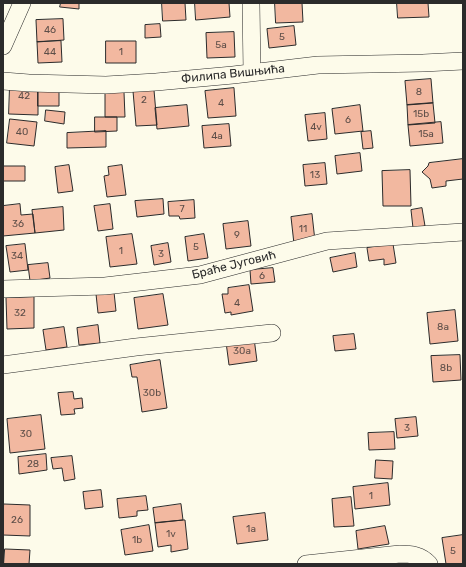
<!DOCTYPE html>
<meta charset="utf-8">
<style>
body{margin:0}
#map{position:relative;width:466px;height:567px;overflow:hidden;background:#fdfbea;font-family:Rubik,sans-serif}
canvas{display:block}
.frame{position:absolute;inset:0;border:4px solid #2b2b2b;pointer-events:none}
</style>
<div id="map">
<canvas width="466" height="567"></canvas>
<div class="frame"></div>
</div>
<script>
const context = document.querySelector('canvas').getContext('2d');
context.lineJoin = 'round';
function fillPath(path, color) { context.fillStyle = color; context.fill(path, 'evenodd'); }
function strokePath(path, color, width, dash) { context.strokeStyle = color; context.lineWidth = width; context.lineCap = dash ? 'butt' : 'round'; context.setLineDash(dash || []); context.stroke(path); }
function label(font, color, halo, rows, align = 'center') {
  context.font = font + ' Rubik,sans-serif'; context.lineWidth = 3; context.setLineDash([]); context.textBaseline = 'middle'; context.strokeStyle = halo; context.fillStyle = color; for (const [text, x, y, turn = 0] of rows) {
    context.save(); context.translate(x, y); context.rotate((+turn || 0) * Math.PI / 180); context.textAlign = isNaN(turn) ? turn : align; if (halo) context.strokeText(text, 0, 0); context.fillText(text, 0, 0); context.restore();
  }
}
const building = new Path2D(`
 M61,3H79V9L60,7Z
 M162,3H185L186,20L163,21Z
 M195,3H229L230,17L196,20Z
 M275,3H302L303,22L276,23Z
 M397,3H428L429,17L398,18Z
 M63,19L64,40L37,42L36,20Z
 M160,24L161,37L145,38V25Z
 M294,26L296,45L269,48L267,29Z
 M234,32L235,57L207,58L206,33Z
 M61,41L62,62L38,63L37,42Z
 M106,41H136V63H106Z
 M431,79L433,103L407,105L405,81Z
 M10,85L38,86V115L9,114Z
 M38,86H59V106H38Z
 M234,88L236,116L208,118L205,91Z
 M154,90L157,125L136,126L133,91Z
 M124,92L125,117H105V93Z
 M433,103L435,123L408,125L407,105Z
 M187,105L189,126L157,129L155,108Z
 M360,105L363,131L335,134L332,109Z
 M46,110L65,112L64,124L45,121Z
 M325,113L327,139L308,141L305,115Z
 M95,117H117V131L95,132Z
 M10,119L37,122L34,146L7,143Z
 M441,122L443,143L410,146L408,125Z
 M229,124L231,146L204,148L202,126Z
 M106,131V147L67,148V133Z
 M371,131L373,148L363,149L361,132Z
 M360,153L362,171L337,174L335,156Z
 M463,159V179L446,181V186L432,188L430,179L422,172L428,166L429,163Z
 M325,163L327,184L305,186L303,165Z
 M69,165L73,191L58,193L55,167Z
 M122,165L126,195L107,197L104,176L109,175L108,167Z
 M3,166H25V181H3Z
 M410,170L411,206H383L382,171Z
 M163,199L164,214L137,217L135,201Z
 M194,200L195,218L180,219L179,216H169L168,202Z
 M20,204L21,215L33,214L35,233L3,236V206Z
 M110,204L113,229L98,231L94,206Z
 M63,207L64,230L35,233L32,210Z
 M422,208L425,226L413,228L411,210Z
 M312,214L315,241L294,244L291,217Z
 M248,221L251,246L226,249L223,224Z
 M132,234L137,264L110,267L106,237Z
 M204,234L208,258L188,261L185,237Z
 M168,243L171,262L154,265L151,246Z
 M25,244L28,270L10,272L6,246Z
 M393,244L396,263L384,265V259L369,261L367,248Z
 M355,253L357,267L333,272L330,258Z
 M48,263L50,278L30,281L28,265Z
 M273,268L275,282L251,284L250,270Z
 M249,285L253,311L231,315V312L225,313L222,294H228V288Z
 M114,292L116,311L98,313L96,294Z
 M163,294L168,325L138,329L134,298Z
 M34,297V328L7,329L6,298Z
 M455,310L458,341L430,344L427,313Z
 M98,325L100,343L79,345L77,328Z
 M64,327L67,347L46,350L43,330Z
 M354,334L356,349L335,351L333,336Z
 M254,338L257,361L229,365L226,342Z
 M460,355L461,380L433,382L431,356Z
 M160,360L167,408L142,412L137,377H132L130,365Z
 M73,392L74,399L82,398L83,408L74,409L75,414L61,415L58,393Z
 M41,415L45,449L10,453L7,419Z
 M416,417L418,436L397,438L395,419Z
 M394,432L395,449L369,450L368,433Z
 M46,454L47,470L19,474L18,457Z
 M72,456L75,479L64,481L62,468L53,469L51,458Z
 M376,460L393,461L392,479L375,478Z
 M388,483L390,505L355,509L353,487Z
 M101,490L103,507L85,509L83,492Z
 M146,496L148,510L137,511V516L119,518L117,499Z
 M351,497L354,526L334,527L332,499Z
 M4,504L30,505V536L3,535Z
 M181,504L183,520L155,523L153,508Z
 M265,513L268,540L237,544L233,517Z
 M183,520H185L188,549L171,552V545L158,547L155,523Z
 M149,525L153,551L125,555L121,530Z
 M385,526L389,544L358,549L356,531Z
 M463,535V564H446L442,538Z
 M5,549L30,550L29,564H4Z`);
fillPath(building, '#f2b8a0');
strokePath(building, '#2b2b2b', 1);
const minor = new Path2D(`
 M251,3L252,72
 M3,46L22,3
 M3,81L29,83L106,85L156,82L233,75L318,65L423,63L463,61
 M3,289L105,286L200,275L327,241L463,232
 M3,365L136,347L272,333
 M306,564L400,554C411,554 421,555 429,564`);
strokePath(minor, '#2b2b2b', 18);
strokePath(minor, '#fdfbea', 17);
label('10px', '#5d4e48', null, [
 ["46",50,30],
 ["5",282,37],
 ["5a",221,45],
 ["44",50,52],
 ["1",121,52],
 ["8",419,92],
 ["42",24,96],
 ["2",144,100],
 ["4",221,103],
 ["15b",421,114],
 ["6",348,120],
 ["4v",316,127],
 ["40",22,132],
 ["15a",426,134],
 ["4a",217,136],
 ["13",315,175],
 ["7",182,209],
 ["36",18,224],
 ["11",303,229],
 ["9",237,235],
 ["5",196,247],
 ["1",121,251],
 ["3",161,254],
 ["34",17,256],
 ["6",262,276],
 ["4",237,303],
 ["32",20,313],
 ["8a",443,327],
 ["30a",242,351],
 ["8b",446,368],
 ["30b",152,393],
 ["3",407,428],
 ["30",26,434],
 ["28",33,464],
 ["1",371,496],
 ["26",17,520],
 ["1a",251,529],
 ["1v",171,534],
 ["1b",137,540],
 ["5",453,551]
]);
label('12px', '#2b2b2b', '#fdfbea', [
 ["Филипа Вишњића",233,74,-6],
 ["Браће Југовић",234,265,-14]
]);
</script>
